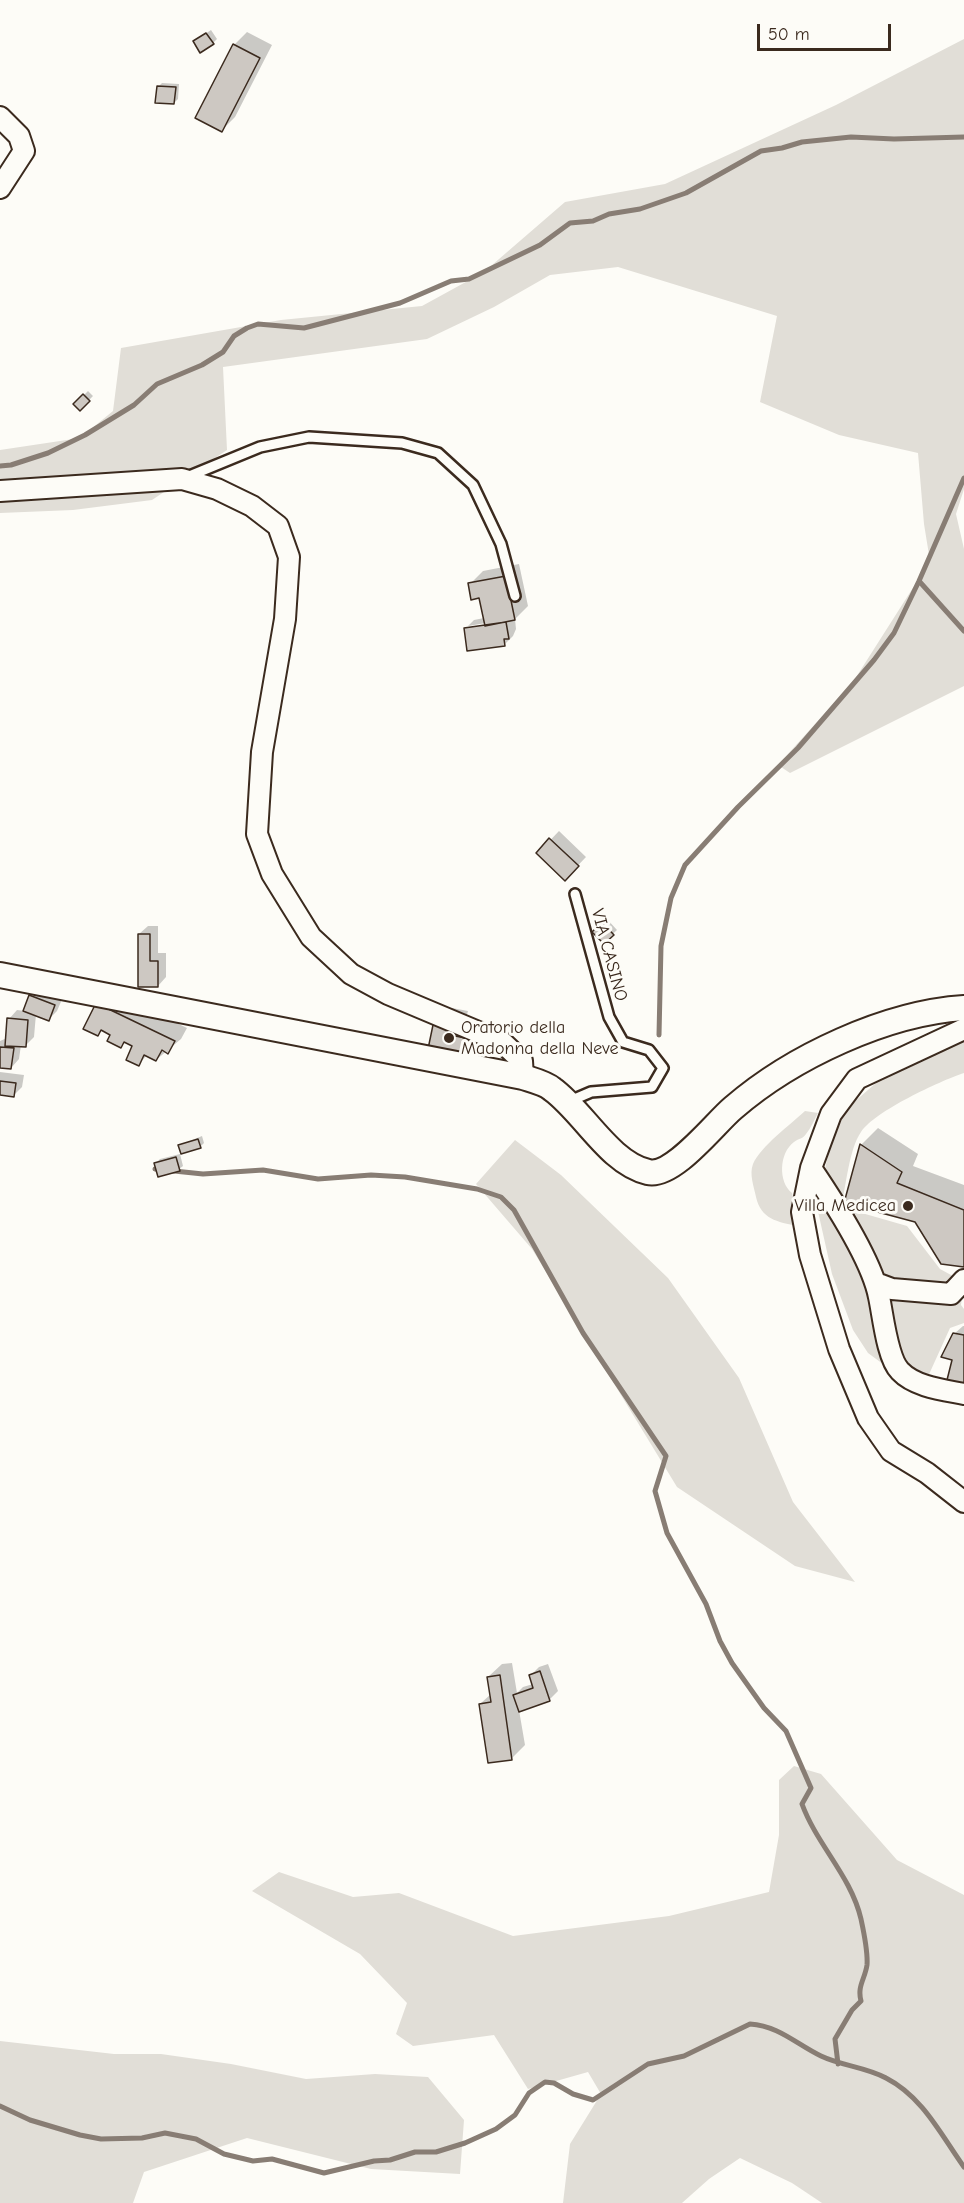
<!DOCTYPE html>
<style>
body{margin:0}
#map{position:relative;width:964px;height:2203px;overflow:hidden;background:#fdfcf7;font-family:"Comic Neue",sans-serif}
canvas{display:block}
.scale{position:absolute;left:757px;top:24px;width:134px;height:27px;box-sizing:border-box;border:3px solid #3b2a1e;border-top:0;padding-left:8px;font-size:18px;line-height:21px;white-space:nowrap;color:#3b2a1e;-webkit-text-stroke:4px #fdfcf7;paint-order:stroke}
</style>
<div id="map">
<canvas width="964" height="2203"></canvas>
<div class="scale">50 m</div>
</div>
<script>
const context = document.querySelector('canvas').getContext('2d');
context.lineJoin = 'round';
function fillPath(path, color) { context.fillStyle = color; context.fill(path, 'evenodd'); }
function strokePath(path, color, width, dash) { context.strokeStyle = color; context.lineWidth = width; context.lineCap = dash ? 'butt' : 'round'; context.setLineDash(dash || []); context.stroke(path); }
function label(font, color, halo, rows, align = 'center') {
  context.font = font + ' "Comic Neue",sans-serif'; context.lineWidth = 6; context.setLineDash([]); context.textBaseline = 'middle'; context.strokeStyle = halo; context.fillStyle = color; for (const [text, x, y, turn = 0] of rows) {
    context.save(); context.translate(x, y); context.rotate((+turn || 0) * Math.PI / 180); context.textAlign = isNaN(turn) ? turn : align; if (halo) context.strokeText(text, 0, 0); context.fillText(text, 0, 0); context.restore();
  }
}
fillPath(new Path2D(`
 M964,39V489L956,514L964,549V686L790,773L778,765L853,682L930,561L924,524L918,453L839,435L760,402L777,316L618,267L550,275L494,307L427,339L223,367L227,450L152,500L73,510L0,513V450L80,438L113,411L121,348L281,320L422,306L484,272L565,202L665,184L836,105Z
 M964,1037V1073C940,1081 875,1111 861,1132C849,1149 846,1187 841,1207L907,1226L940,1269L964,1282L961,1305L964,1309V1323L950,1328L921,1392L868,1353L853,1330L832,1274L817,1207L828,1155L845,1110L884,1076Z
 M805,1111L818,1113C814,1120 811,1128 806,1134C803,1139 799,1138 794,1142C779,1153 778,1182 792,1193L798,1226C777,1222 761,1219 756,1197C754,1187 749,1174 753,1164C760,1147 791,1124 805,1111Z
 M515,1140L561,1175L668,1278L739,1378L793,1502L855,1582L795,1566L677,1487L532,1249L476,1184Z
 M794,1766L821,1774L897,1860L964,1895V2203H822L792,2183L740,2158L709,2179L682,2203H563L570,2144L601,2094L588,2072L528,2089L494,2035L413,2046L396,2034L407,2003L360,1954L252,1891L279,1872L353,1897L399,1893L513,1936L669,1916L769,1892L779,1835V1780Z
 M0,2041L114,2054H161L231,2064L306,2079L375,2074L428,2077L464,2120L460,2174L371,2169L247,2138L144,2172L133,2203H0Z`), '#e1ded7');
fillPath(new Path2D(`
 M211,30L217,39L213,43L199,38Z
 M247,32L272,45L235,117L222,130L234,45Z
 M162,83L179,84L178,99L174,103L158,87Z
 M88,391L93,396L80,409L75,404Z
 M519,564L528,606L515,619L516,629L513,636L505,644L465,628L486,626V623L468,626L474,620L484,618L480,597L470,584L483,571Z
 M559,831L586,857L565,879L538,853Z
 M607,919L617,930L604,942L594,932Z
 M148,926H158V953H166V977L158,986L139,934Z
 M39,988L63,997L57,1011L49,1019L36,1014L34,1037L25,1046L21,1045L19,1059L11,1068L0,1066V1041L7,1038L9,1019L17,1010L25,1011L30,996Z
 M110,991L187,1028L181,1039L156,1060L147,1055L139,1064L134,1045L126,1041L121,1046L112,1034L103,1029L98,1034Z
 M452,1008L468,1011L466,1018L502,1025L500,1039L483,1057L434,1025Z
 M0,1072L24,1075L22,1087L14,1095L0,1093Z
 M878,1128L918,1154L913,1166L964,1185V1266L861,1145Z
 M202,1136L204,1143L200,1147L180,1145Z
 M180,1154L183,1166L179,1169L156,1163L160,1159Z
 M963,1326H964V1386L954,1359V1334Z
 M512,1663L517,1693L523,1687L533,1684L531,1675L539,1667L548,1664L558,1691L549,1700L519,1710L525,1745L512,1758L489,1762L480,1704L491,1694L488,1677L502,1664Z`), '#0003');
strokePath(new Path2D(`
 M0,466L11,465L48,453L85,435L134,405L157,384L202,365L223,352L234,336L247,328L258,324L304,328L400,303L451,281L469,279L540,245L570,223L593,221L609,214L640,209L686,193L761,151L782,148L802,142L851,137L894,139L964,137
 M919,581L964,631
 M659,1035L661,946L671,898L685,865L738,807L798,748L874,660L894,633L919,581L964,478
 M155,1169L203,1174L263,1170L318,1179L371,1175L405,1177L477,1189L501,1197L514,1210L583,1333L666,1456L655,1491L667,1533L706,1604L720,1641L732,1663L764,1708L786,1731L811,1788L802,1804C817,1845 851,1876 861,1919C864,1933 868,1951 867,1965C865,1979 857,1986 861,2001L852,2010L835,2039L838,2064
 M0,2106L30,2120L80,2135L101,2139L142,2138L165,2133L196,2139L224,2154L253,2161L272,2159L324,2173L374,2161L390,2160L415,2152H436L465,2143L496,2129L515,2115L529,2093L545,2082L554,2083L573,2094L593,2100L648,2064L684,2056L750,2024C779,2026 796,2044 821,2056C842,2066 866,2067 886,2078C923,2097 941,2135 964,2167`), '#887d74', 5);
const building = new Path2D(`
 M206,33L214,44L200,53L193,41Z
 M233,44L260,58L222,132L195,118Z
 M157,86L176,87L174,104L155,103Z
 M83,394L90,401L80,411L73,404Z
 M506,576L515,620L485,626L479,598L471,600L468,583Z
 M506,622L509,639H504L505,646L467,651L464,628Z
 M549,838L579,866L565,881L536,853Z
 M602,922L614,935L604,944L592,932Z
 M138,934H150V961H158V987H138Z
 M29,995L55,1005L49,1021L23,1011Z
 M96,1003L175,1041L168,1054L162,1050L156,1061L144,1055L139,1066L126,1060L132,1046L124,1042L121,1048L107,1041L110,1035L101,1030L98,1036L83,1029Z
 M7,1018L28,1020L26,1047L5,1046Z
 M433,1025L451,1028L450,1035L486,1042L483,1059L428,1049Z
 M0,1047L14,1048L11,1069L0,1068Z
 M0,1081L16,1083L14,1097L0,1095Z
 M198,1139L201,1148L181,1154L178,1145Z
 M860,1144L902,1172L897,1183L964,1210V1267L941,1264L915,1222L844,1203Z
 M176,1157L180,1171L158,1177L154,1163Z
 M953,1333L964,1335V1387L946,1384L952,1360L941,1357Z
 M540,1671L550,1701L519,1712L513,1695L533,1688L529,1675Z
 M500,1675L512,1760L488,1763L479,1704L491,1702L487,1677Z`);
fillPath(building, '#cdc8c2');
strokePath(building, '#3b2a1e', 1.5);
const service = new Path2D(`
 M187,477L260,447L309,437L402,443L438,453L473,485L501,544L515,596
 M570,1101L591,1092L652,1087L663,1068L649,1050L623,1042L609,1017L575,894`);
const minor = new Path2D(`
 M0,117L19,136L24,151L0,188
 M0,491L182,479L217,489L252,506L278,526L289,557L285,619L262,752L257,834L272,874L311,937L351,974L388,994L502,1042L522,1061L523,1077
 M964,1029L857,1079L831,1114L811,1168L802,1212L810,1255L839,1349L868,1418L891,1451L927,1473L964,1502
 M811,1168C832,1199 872,1261 879,1297C883,1315 887,1358 900,1371C915,1387 944,1390 964,1394
 M876,1283L892,1289L951,1294L964,1280`);
const tertiary = new Path2D(`
 M0,975L523,1077C532,1080 545,1083 552,1089C583,1111 609,1163 648,1172C673,1178 715,1123 733,1108C792,1057 886,1013 964,1008`);
strokePath(service, '#3b2a1e', 14);
strokePath(minor, '#3b2a1e', 24);
strokePath(tertiary, '#3b2a1e', 28);
strokePath(service, '#fdfcf7', 9);
strokePath(minor, '#fdfcf7', 20);
strokePath(tertiary, '#fdfcf7', 24);
for (const [x, y, r, color] of [
 [449,1038,6,"#3b2a1e"],
 [908,1206,6,"#3b2a1e"]
]) { const dot = new Path2D(); dot.arc(x, y, r, 0, 2 * Math.PI); context.fillStyle = color; context.fill(dot); strokePath(dot, '#fdfcf7', 2); }
label('18px', '#3b2a1e', '#fdfcf7', [
 ["VIA CASINO",609,955,75]
]);
label('18px', '#3b2a1e', '#fdfcf7', [
 ["Oratorio della",461,1028],
 ["Madonna della Neve",461,1049],
 ["Villa Medicea",896,1206,"right"]
], 'left');
</script>
